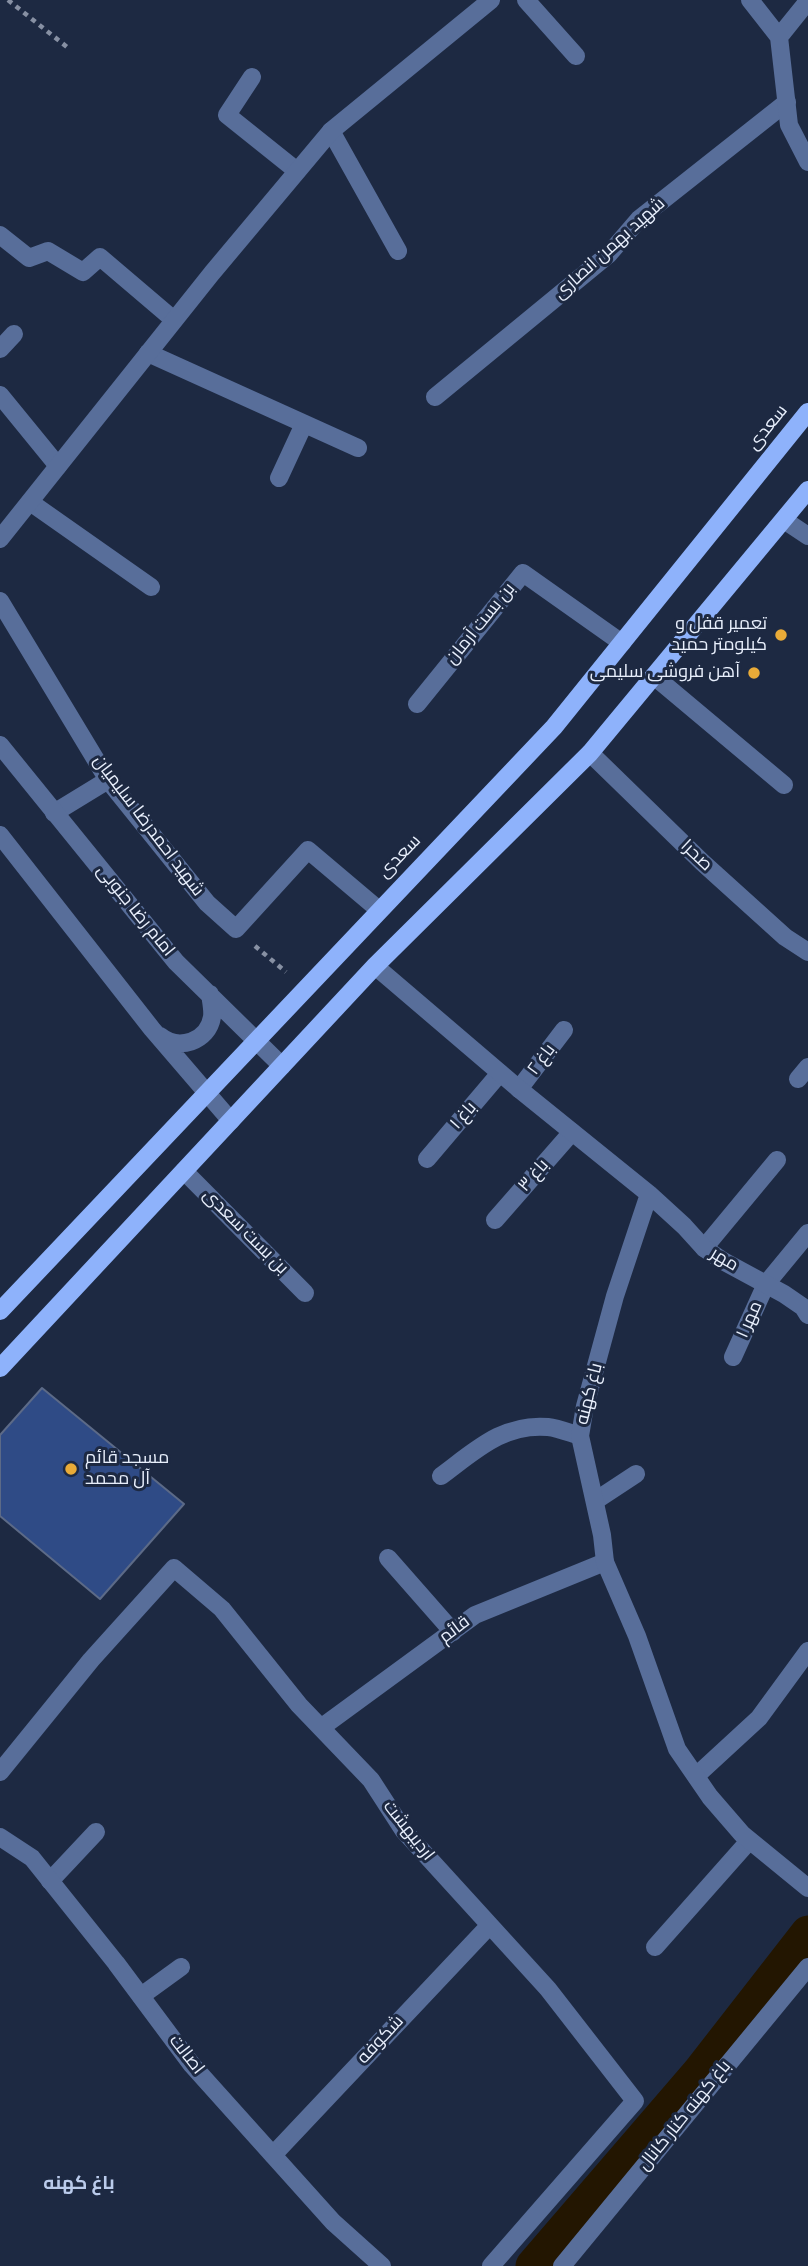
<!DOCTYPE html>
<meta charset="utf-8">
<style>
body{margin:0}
canvas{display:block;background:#1d2942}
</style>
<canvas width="808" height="2266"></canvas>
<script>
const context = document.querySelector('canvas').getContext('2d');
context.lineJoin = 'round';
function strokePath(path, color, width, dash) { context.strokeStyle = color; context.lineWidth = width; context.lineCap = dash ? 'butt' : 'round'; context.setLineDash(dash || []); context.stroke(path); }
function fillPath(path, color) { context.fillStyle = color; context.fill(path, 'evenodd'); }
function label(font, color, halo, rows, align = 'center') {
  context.font = font + ' "Titillium Web",Cairo,sans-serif'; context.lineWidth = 6; context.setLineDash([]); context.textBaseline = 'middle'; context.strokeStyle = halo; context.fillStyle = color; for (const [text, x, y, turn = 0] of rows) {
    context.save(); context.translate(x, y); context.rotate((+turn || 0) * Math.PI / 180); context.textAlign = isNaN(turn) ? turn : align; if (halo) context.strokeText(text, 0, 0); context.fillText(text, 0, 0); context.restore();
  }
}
strokePath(new Path2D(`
 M533,2266L699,2073L808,1933`), '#231601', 35);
const building = new Path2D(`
 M42,1388L184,1504L100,1599L0,1516V1435Z`);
fillPath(building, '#2f4b86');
strokePath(building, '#5c6a87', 2);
strokePath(new Path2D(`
 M8,0L67,47
 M255,946L286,972`), '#8790a3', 4.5, [5, 5]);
strokePath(new Path2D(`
 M526,0L576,56
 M252,77L227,115L297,171
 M331,131L398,251
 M0,235L29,258L48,251L83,272L100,257L174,320
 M0,349L14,334
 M148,353L358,448
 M0,395L58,466
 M435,397L609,254L639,219L787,102
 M279,478L304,424
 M30,502L151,587
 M0,601L108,780L207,903L236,929L308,850L379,910
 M54,813L108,780
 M519,1089L564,1030
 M427,1159L500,1073
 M184,1171L305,1293
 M495,1220L572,1132
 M704,1248L777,1160
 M733,1357L766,1284L808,1233
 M441,1476C475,1451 503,1423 548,1427C558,1428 570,1433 580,1436
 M595,1501L636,1474
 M388,1558L453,1632
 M322,1727L475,1615L605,1562
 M0,1772L91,1660L174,1568L222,1609L299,1705L371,1780L404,1831L548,1989L635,2101L491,2266
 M696,1776L759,1718L808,1651
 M50,1881L96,1832
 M655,1947L749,1841
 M141,1996L181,1967
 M273,2155L489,1926
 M562,2266L808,1967`), '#586e9a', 18);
strokePath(new Path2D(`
 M750,0L779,37L789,125L808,162
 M779,37L808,1
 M784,520L808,536
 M0,539L212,273L331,131L491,0
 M654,676L784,785
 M417,704L523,573L622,643
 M590,753L702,862L785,937L808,952
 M375,966L519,1089L649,1194L684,1226L704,1248L723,1261L784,1294L803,1307L808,1315
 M798,1079L808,1067
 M649,1194L615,1296L585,1406L580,1436L602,1535L605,1562L637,1636L677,1749L710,1797L742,1834L808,1888
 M0,1837L32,1858L116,1963L192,2065L333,2222L382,2266`), '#586e9a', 18);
strokePath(new Path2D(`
 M0,745L176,962L282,1066
 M0,835L152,1029L231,1121
 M160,1036C178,1051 208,1042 212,1017C213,1010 211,1001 210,994`), '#586e9a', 18);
strokePath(new Path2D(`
 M0,1311L554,727L808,412
 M0,1368L375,966L590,753L808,490`), '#8eb2fb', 18);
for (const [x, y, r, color] of [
 [781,635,7,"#e9ab38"],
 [754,673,7,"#e9ab38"],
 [71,1469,7,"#e9ab38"]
]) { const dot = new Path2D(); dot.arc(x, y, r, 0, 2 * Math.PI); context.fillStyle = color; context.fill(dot); strokePath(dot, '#1d2942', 2.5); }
label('18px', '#e8effc', '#1d2942', [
 ["شهید بهمن انصاری",610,249,-42],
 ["سعدی",768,428,-51],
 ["بن بست آرمان",481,624,-51],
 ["شهید احمدرضا سلیمیان",148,826,53],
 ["صحرا",696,856,43],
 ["سعدی",400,857,-46],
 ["امام رضا جنوبی",135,911,51],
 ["باغ ۲",542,1060,-53],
 ["باغ ۱",464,1116,-49],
 ["باغ ۳",534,1176,-49],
 ["بن بست سعدی",245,1232,45],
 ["مهر",724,1260,31],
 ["مهر ۱",750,1320,-66],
 ["باغ کهنه",590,1394,-76],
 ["قائم",455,1630,-37],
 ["اردیبهشت",408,1831,52],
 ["شکوفه",381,2040,-47],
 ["اصالت",186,2055,52],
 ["باغ کهنه کنار کانال",685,2116,-51]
]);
label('18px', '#e8effc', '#1d2942', [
 ["تعمیر قفل و",767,625],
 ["کیلومتر حمید",767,646],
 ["آهن فروشی سلیمی",740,673],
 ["مسجد قائم",85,1459,"left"],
 ["آل محمد",85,1480,"left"]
], 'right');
label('bold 19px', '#bacbeb', '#1d2942', [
 ["باغ کهنه",79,2184]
]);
</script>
